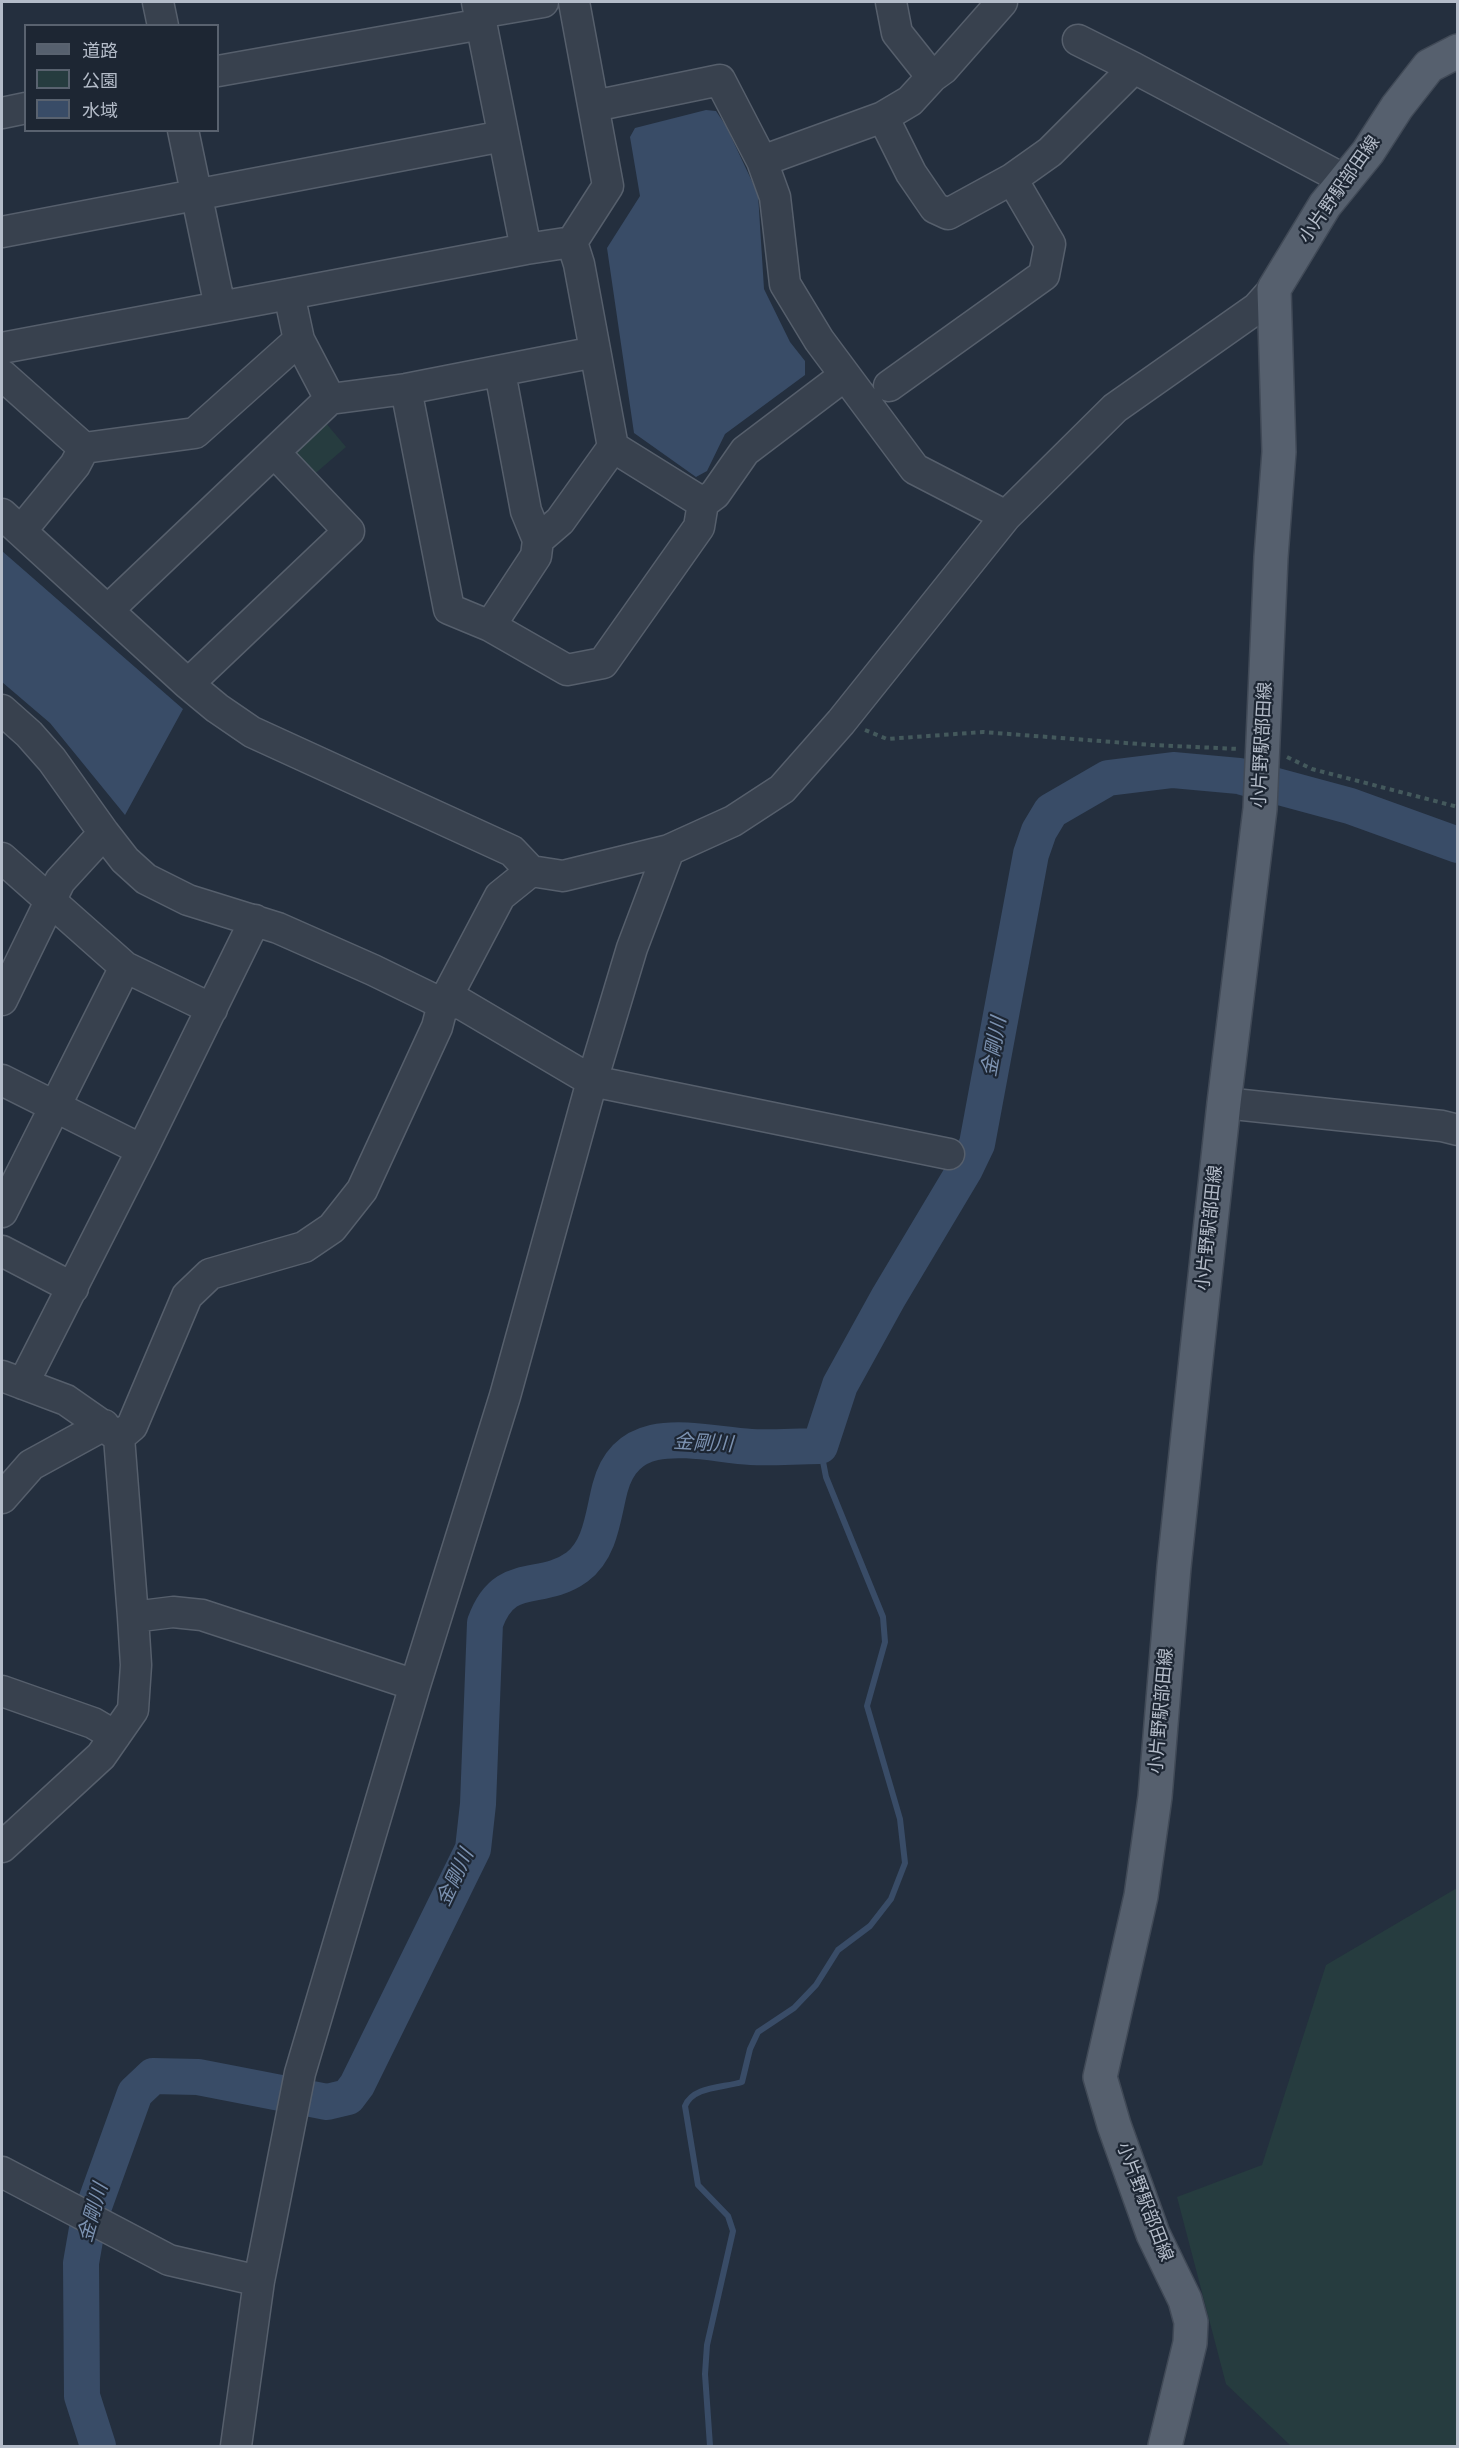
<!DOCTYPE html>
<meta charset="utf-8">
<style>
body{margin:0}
#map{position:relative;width:1459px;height:2448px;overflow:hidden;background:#242f3e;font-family:"Varela Round","Noto Sans JP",sans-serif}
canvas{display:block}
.frame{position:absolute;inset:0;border:3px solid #b4bcc9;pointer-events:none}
.legend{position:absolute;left:24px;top:24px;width:195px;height:108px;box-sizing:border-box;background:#1d2633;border:2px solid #59626f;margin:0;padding:8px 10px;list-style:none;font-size:18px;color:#b4bcc9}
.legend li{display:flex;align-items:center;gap:12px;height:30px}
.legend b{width:30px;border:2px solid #59626f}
</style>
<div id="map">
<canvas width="1459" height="2448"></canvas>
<div class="frame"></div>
<ul class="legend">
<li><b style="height:8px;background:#56606e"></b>道路</li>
<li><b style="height:16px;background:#263c3f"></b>公園</li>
<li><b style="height:16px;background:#394c67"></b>水域</li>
</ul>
</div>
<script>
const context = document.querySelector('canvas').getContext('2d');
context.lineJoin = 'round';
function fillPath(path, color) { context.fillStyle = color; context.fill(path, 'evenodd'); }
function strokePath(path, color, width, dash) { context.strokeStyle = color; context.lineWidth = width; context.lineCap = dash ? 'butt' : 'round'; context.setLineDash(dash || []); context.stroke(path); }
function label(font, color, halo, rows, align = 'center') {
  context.font = font + ' "Varela Round","Noto Sans JP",sans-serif'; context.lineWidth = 4.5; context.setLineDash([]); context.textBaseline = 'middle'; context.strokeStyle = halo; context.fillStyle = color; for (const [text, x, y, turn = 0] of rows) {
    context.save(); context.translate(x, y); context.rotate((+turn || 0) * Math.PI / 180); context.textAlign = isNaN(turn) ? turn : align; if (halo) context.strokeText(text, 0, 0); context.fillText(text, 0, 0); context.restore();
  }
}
fillPath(new Path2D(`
 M325,422L346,447L311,477L297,461L296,449Z
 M1457,1888V2446H1291L1226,2384L1177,2197L1262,2165L1326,1965Z`), '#263c3f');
fillPath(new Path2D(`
 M706,110L716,111L726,126L758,194L764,289L790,342L805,361V375L725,434L707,471L696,477L634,433L607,248L640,196L630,137L635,128Z
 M2,551L183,709L125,815L50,723L2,682Z`), '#394c67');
strokePath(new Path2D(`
 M710,2446L705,2374L707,2345L733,2231L728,2216L698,2185L685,2106C693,2086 723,2088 742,2082L750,2049L758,2032L794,2008L816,1985L838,1950L870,1926L891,1899L905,1863L900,1819L867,1706L885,1642L883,1617L826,1477L820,1446`), '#394c67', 6);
strokePath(new Path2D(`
 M98,2446L82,2396L81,2263L88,2223L135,2093L153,2076L198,2077L327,2102L348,2097L357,2085L473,1849L478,1804L485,1623C505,1568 540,1594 577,1567C601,1549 603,1515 610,1488C628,1419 700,1444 751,1447C774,1448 797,1446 820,1446L840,1385L888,1298L965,1169L977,1144L1031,854L1039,831L1051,811L1108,778L1173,770L1239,776L1350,806L1458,845`), '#394c67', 36);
const minor = new Path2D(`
 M158,2L163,26
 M477,2L526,249L572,242L608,186L574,2
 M479,13L543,2
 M1078,40L1134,68
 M218,71L482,24
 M932,77L943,69L1002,2
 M594,106L720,80L762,161L775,197L785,284L819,340L915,469L1006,516
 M2,113L26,108
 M883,117L910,101L932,77L897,33L891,2
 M183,130L220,307L289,294L299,340L330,399L406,389L595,352
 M762,161L883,117L911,173L935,208L948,214L1012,179L1050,152L1134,68L1345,180
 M2,232L503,136
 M572,242L579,264L613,447L703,503
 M289,294L526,249
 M2,348L220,307
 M500,372L526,511L538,540L560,521L613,447
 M2,375L84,448L195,433L299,340
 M889,386L1044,275L1050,244L1012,179
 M406,389L449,609L490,626L567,670L603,663L699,527L703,503L715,494L745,451L844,376
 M2,514L188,684L217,708L252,732L512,851L531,871L563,876L669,850L733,821L782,789L841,722L1006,516L1115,408L1257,308L1274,289
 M21,531L75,465L84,448
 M108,610L330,399
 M490,626L536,556L538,540
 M188,684L349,531L275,453
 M2,710L29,734L52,760L104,833L125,860L146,879L188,900L278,928L373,970L443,1004L460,1003L592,1081L949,1154
 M2,858L125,967L212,1009
 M2,1000L60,881L104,833
 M2,1080L142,1150
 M1224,1103L1442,1126L1458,1130
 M2,1212L125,967
 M2,1251L73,1288
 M2,1376L66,1400L119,1437L133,1617L136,1665L133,1710L101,1756L2,1847
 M23,1384L142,1150L255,920
 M119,1437L132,1426L187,1296L210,1274L304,1247L332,1228L362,1190L437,1027L443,1004L500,896L531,871
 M2,1498L31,1465L104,1425
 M133,1617L173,1612L202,1615L415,1685
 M2,1691L93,1723L115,1736
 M2,2172L169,2260L259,2281
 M236,2446L259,2281L300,2073L415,1685L505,1396L592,1081L632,948L669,850`);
const major = new Path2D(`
 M1165,2446L1190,2343L1191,2322L1185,2300L1153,2234L1114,2125L1100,2077L1141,1896L1155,1797L1174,1567L1197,1350L1224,1103L1260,809L1271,557L1279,452L1274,289L1325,205L1368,152L1397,107L1429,66L1458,51`);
strokePath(minor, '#565f6c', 33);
strokePath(major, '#414a57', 36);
strokePath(new Path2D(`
 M865,730L887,739L983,732L1152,745L1239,749
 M1287,757L1312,769L1458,807`), '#44595c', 4, [4.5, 4.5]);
strokePath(minor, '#38414e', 30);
strokePath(major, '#56606e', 33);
label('18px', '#b4bcc9', '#1d2633', [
 ["小片野駅部田線",1340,190,-55],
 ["小片野駅部田線",1263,745,-87],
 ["小片野駅部田線",1210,1228,-84],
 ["小片野駅部田線",1162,1711,-85],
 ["小片野駅部田線",1144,2202,69]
]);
label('italic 20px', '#7c92b1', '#1d2633', [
 ["金剛川",995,1047,-80],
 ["金剛川",703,1444,3],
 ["金剛川",456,1878,-65],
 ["金剛川",94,2213,-74]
]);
</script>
